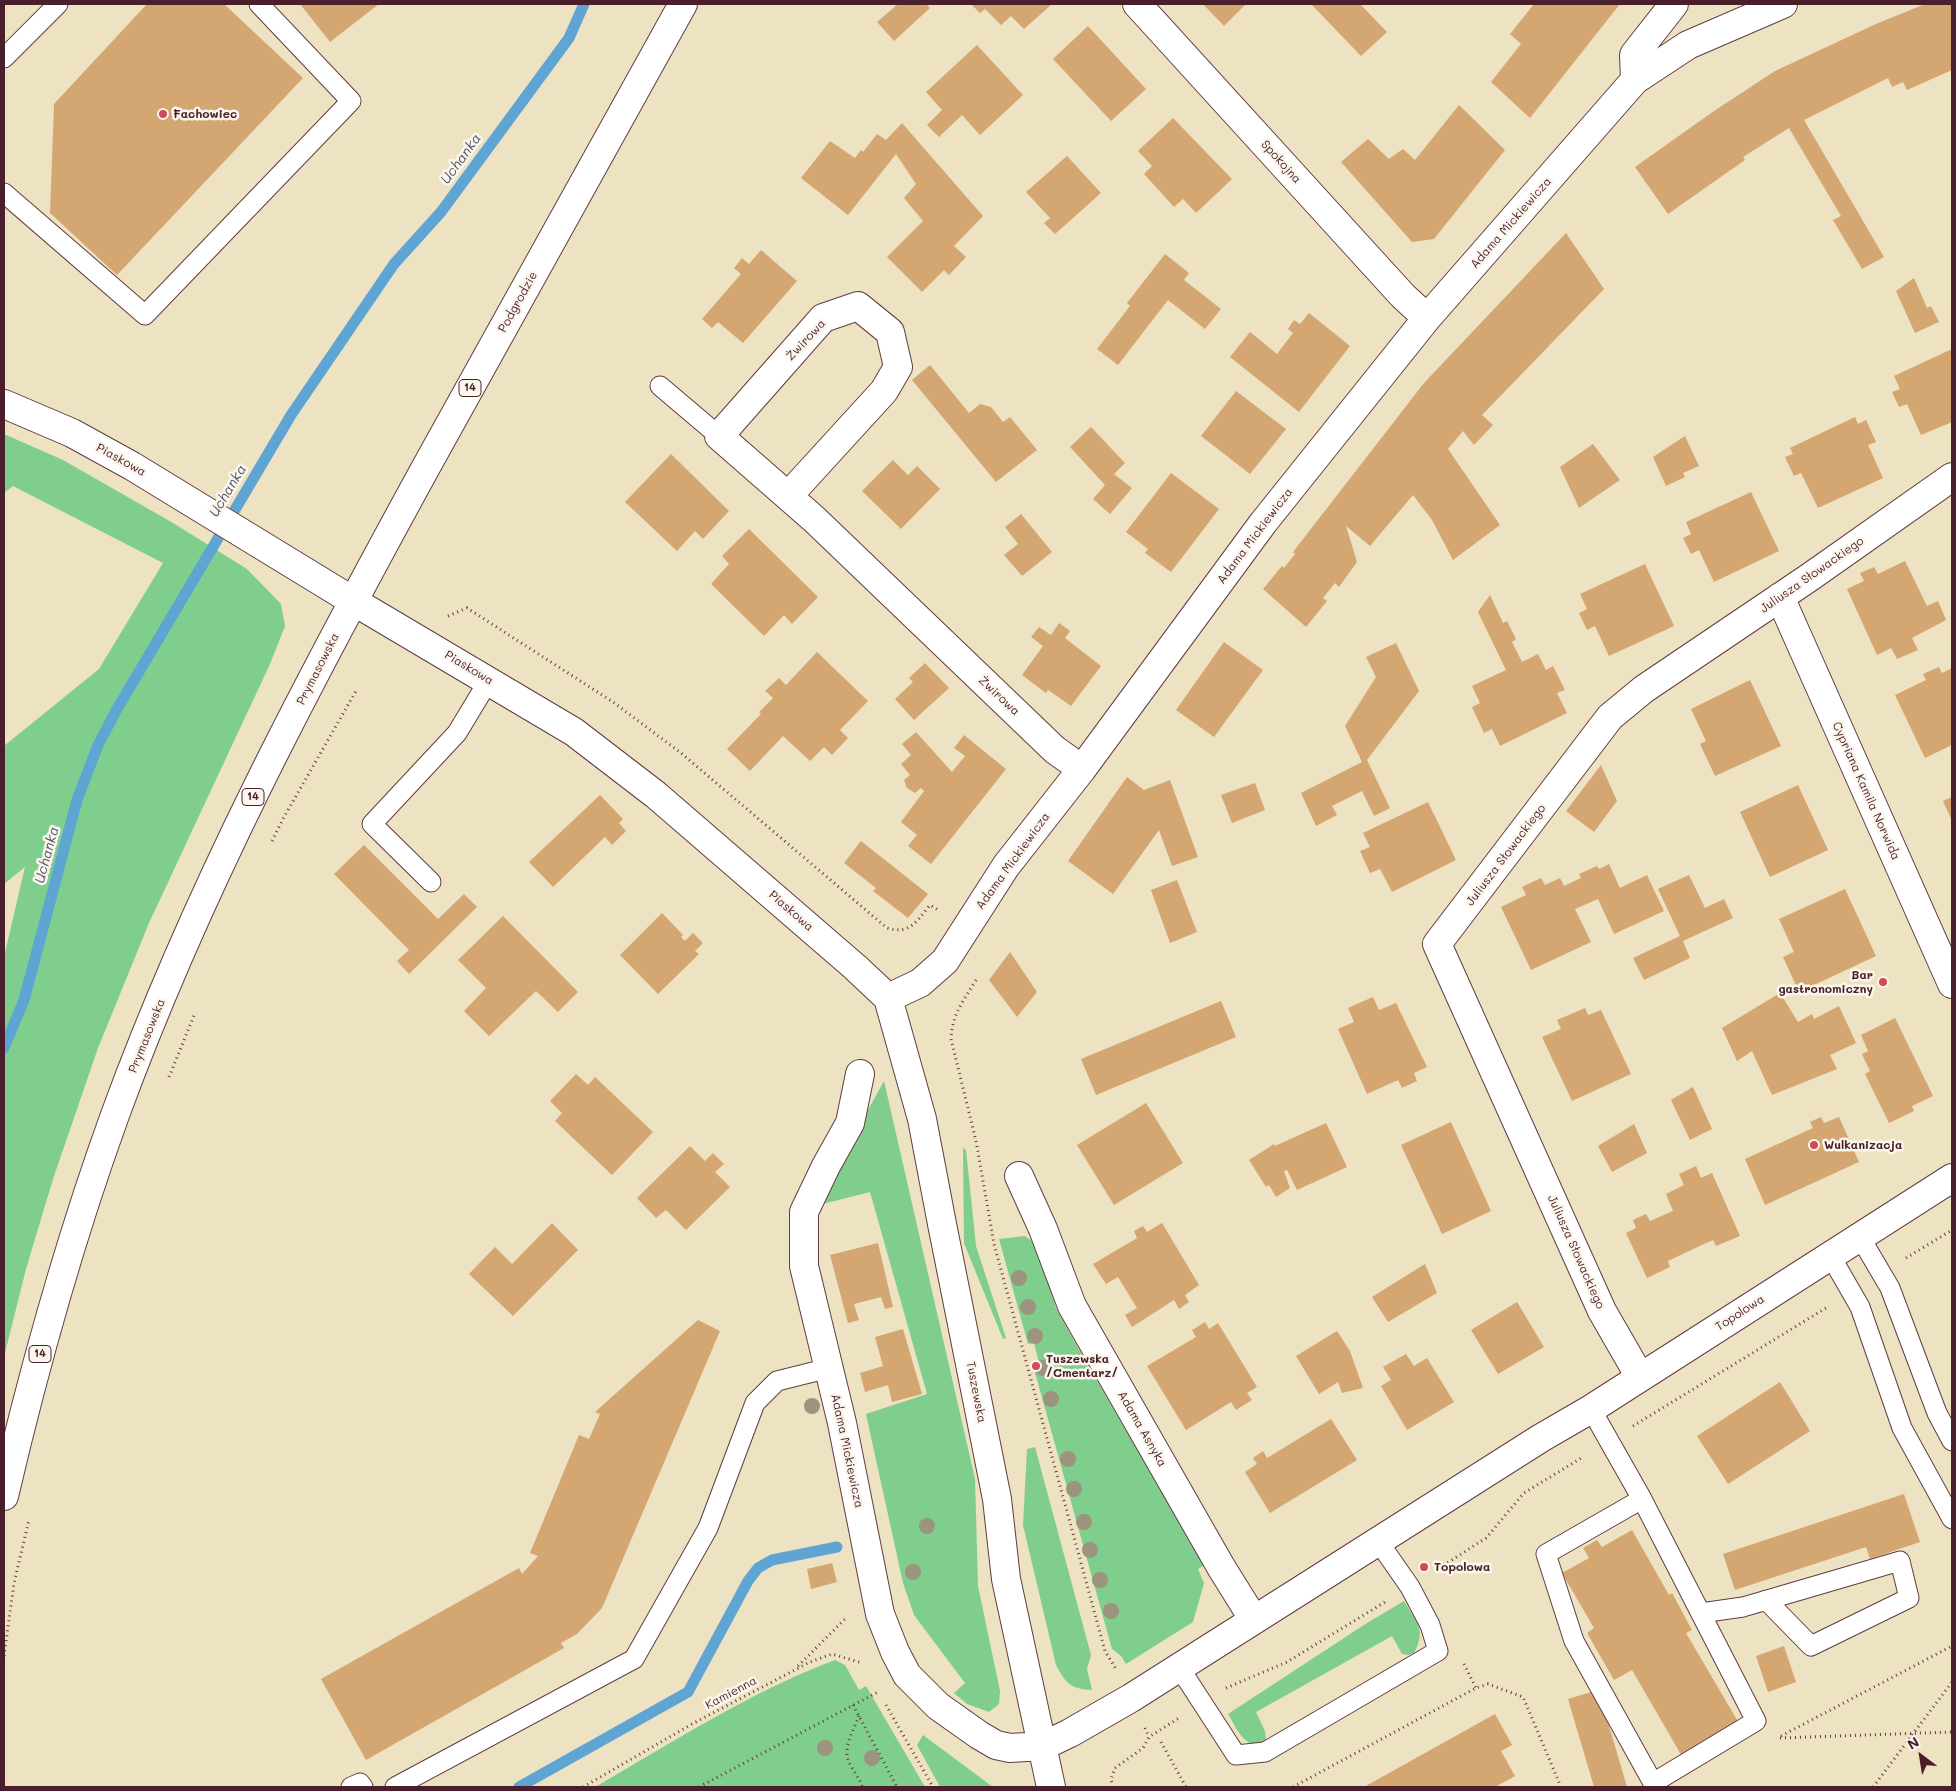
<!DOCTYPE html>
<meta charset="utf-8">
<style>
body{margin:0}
#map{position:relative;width:1956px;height:1791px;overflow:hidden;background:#ede2c1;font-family:Mali,sans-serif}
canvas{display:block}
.frame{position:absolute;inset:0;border:5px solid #4a1f2b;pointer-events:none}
.north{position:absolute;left:1896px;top:1731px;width:50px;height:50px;-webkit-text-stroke:4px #fbf7ec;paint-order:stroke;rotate:329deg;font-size:14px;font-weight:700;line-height:20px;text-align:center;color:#4a1f2b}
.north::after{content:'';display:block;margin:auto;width:18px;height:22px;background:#4a1f2b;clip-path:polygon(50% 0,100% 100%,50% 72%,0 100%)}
</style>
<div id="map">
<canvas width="1956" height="1791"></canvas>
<div class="frame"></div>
<div class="north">N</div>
</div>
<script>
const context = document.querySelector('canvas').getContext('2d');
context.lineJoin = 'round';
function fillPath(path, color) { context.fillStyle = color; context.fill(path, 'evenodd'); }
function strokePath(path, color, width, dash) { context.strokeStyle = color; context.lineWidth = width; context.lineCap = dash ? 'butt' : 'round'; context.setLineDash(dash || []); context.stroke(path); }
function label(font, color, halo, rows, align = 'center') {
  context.font = font + ' Mali,sans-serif'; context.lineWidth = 5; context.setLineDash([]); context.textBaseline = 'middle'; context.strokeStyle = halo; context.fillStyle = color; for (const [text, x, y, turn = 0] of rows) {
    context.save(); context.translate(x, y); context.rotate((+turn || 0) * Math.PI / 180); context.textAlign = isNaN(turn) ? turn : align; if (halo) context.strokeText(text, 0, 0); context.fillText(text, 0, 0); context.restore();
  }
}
fillPath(new Path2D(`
 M4,434L63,460L173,523L247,569L281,604L285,626L270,664L149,923L98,1048L53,1179L26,1269L4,1357V957L25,867L4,884V746L99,669L163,563L13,486L4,493Z
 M884,1081L975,1479L978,1586L1000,1691L999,1704L989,1712L967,1704L954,1693L965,1683L914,1615L903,1583L866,1414L927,1394L870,1192L815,1206Z
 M963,1148L966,1150L976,1246L1006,1338L1003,1339L964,1243Z
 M1025,1236C1055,1255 1045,1287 1059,1314C1106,1398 1156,1481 1205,1565L1198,1569L1204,1583L1193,1622L1126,1664L1121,1656L1112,1649L1034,1369L1040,1367L1034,1343L1028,1344L999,1239Z
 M1035,1447L1091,1655L1087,1669L1092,1690C1071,1689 1066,1684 1056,1665L1023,1525L1027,1449Z
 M1404,1601C1416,1622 1427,1629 1414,1653L1408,1655L1402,1654L1392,1636L1256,1712L1265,1731L1266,1741L1259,1747C1241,1742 1237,1729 1228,1714L1367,1623Z
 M835,1660L845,1665L859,1690L866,1686L925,1787H595C673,1742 750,1692 835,1660Z
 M923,1735L993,1787H940L917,1745Z`), '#7fce8d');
strokePath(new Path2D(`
 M4,1048L24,1000L77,800L98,745L117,709L291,415L394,264L441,212L569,38L584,4
 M519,1787L688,1692L748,1581L758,1568L772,1560L837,1547`), '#5ea5d4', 11);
fillPath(new Path2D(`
 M147,4H224L303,78L117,275L50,213L54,104Z
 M300,4H379L330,42Z
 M898,4H926L930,8L894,41L877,22Z
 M971,4H1052L1024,29L1011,16L1001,25L985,9L980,13Z
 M1203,4H1246L1224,26Z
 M1311,4H1360L1387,32L1361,56Z
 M1534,4H1620L1530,118L1491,82L1521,44L1510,34Z
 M1925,4H1952V70L1907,90L1903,82L1892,87L1888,78L1804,120L1884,257L1862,269L1833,220L1841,216L1789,128L1743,157L1745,160L1668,214L1635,167L1714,111L1775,71L1876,24Z
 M1088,26L1146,89L1111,121L1053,59Z
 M977,45L1023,95L980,135L962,115L939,137L927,125L942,110L926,92Z
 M1459,105L1505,150L1434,239L1412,242L1341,162L1368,139L1389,159L1403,149L1415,160Z
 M1173,118L1232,179L1196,213L1183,199L1174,207L1144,174L1152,166L1138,151Z
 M902,123L983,216L954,246L966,257L949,275L944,270L922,292L887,257L923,221L904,198L916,184L896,154L848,215L801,178L830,141L855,158L861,150L863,152L877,134L886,140Z
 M1067,156L1101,193L1055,234L1044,223L1050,218L1026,192Z
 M1566,233L1604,289L1482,415L1493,425L1474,445L1463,431L1448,449L1500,525L1453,560L1432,520L1413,495L1370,546L1346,526L1357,562L1339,587L1335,583L1323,598L1327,601L1306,627L1263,589L1282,566L1284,568L1295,554L1293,552L1424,383Z
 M761,250L797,281L743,343L718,322L712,328L702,319L741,274L734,268L742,258L749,264Z
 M1165,254L1189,273L1184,280L1221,309L1205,329L1168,300L1118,365L1097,349L1130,306L1127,303Z
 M1914,278L1927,308L1931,306L1939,322L1915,333L1896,291Z
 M1309,313L1350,346L1299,412L1230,357L1250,332L1277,354L1293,333L1288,329L1294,320L1300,324Z
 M1952,349V422L1921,435L1907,404L1899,407L1892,392L1900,389L1894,376Z
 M930,365L969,413L980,404L991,407L1003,422L1010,417L1037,450L996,482L912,380Z
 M1236,391L1286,429L1250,474L1201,436Z
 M1855,417L1858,424L1866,420L1876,442L1868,445L1883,478L1818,508L1801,473L1794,476L1785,457L1793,454L1790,448Z
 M1091,427L1125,463L1114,474L1132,488L1110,514L1093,499L1105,485L1070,447Z
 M1685,436L1699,466L1683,473L1685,477L1666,486L1653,457Z
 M1593,444L1620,480L1579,508L1560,467Z
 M671,454L729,511L703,539L695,531L677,551L625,502Z
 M893,460L908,475L917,466L940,489L901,529L862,491Z
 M1171,473L1219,509L1171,572L1145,553L1148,549L1126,532Z
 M1751,492L1779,551L1714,582L1699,550L1691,554L1683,538L1691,534L1686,522Z
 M1021,514L1052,552L1022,576L1004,555L1018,544L1005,527Z
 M749,529L818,597L792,624L784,615L764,636L711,584L729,564L722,556Z
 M1905,561L1927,606L1938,601L1946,620L1912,638L1918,650L1897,659L1891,648L1877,655L1847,589L1864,581L1860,573L1874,567L1878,574Z
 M1645,564L1674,626L1609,656L1595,626L1587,630L1579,613L1587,609L1580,594Z
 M1490,595L1503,623L1507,621L1516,639L1512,642L1522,662L1538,654L1546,670L1553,666L1565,690L1557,693L1567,713L1500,746L1492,729L1484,733L1472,707L1480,703L1472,686L1506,670L1478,612Z
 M1059,623L1070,631L1065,638L1101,666L1071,706L1048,690L1046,693L1022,675L1043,646L1031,637L1039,627L1051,635Z
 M1224,642L1263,670L1214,737L1176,710Z
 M1396,643L1419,691L1367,760L1390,808L1374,816L1362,791L1332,806L1337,815L1316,826L1301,793L1362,762L1345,726L1376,677L1366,657Z
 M817,652L868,701L840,730L848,738L832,755L824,747L810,761L783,736L750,771L727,749L761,714L759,712L773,698L765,691L779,678L786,685Z
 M925,663L949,688L914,720L895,699L913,682L909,678Z
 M1939,667L1942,673L1952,668V745L1925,758L1895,695L1926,680L1923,674Z
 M1750,680L1781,746L1715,776L1700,744L1706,741L1691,709Z
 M916,732L952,772L965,756L954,748L964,735L1006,769L931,864L908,846L917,835L901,822L924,791L921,788L915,793L907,788L904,780L910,775L901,764L911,755L902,744Z
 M1601,765L1617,801L1594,832L1566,811Z
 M1127,777L1144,790L1170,780L1198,857L1172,866L1159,830L1113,894L1068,861Z
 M1255,783L1265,810L1232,823L1221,795Z
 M1798,785L1828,850L1770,877L1740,812Z
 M600,795L623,819L619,823L626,831L612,845L605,837L553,887L529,862Z
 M1952,797V821L1943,801Z
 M1428,802L1456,860L1392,892L1380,869L1370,873L1360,851L1370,847L1363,833Z
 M861,841L928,894L908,918L873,891L876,888L844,863Z
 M364,845L438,919L464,894L477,907L409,974L397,961L409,950L334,874Z
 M1609,864L1620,888L1647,875L1664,911L1614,934L1598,899L1575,909L1591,942L1531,970L1501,907L1526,895L1522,887L1541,878L1545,885L1560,878L1564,886L1581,878L1579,874L1597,866L1599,869Z
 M1689,875L1705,908L1724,899L1733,918L1683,941L1690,958L1644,980L1633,958L1680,936L1658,889Z
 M1177,880L1197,932L1170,943L1151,890Z
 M1845,889L1876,956L1799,992L1783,957L1794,952L1779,919Z
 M662,913L683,935L681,937L685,941L693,933L703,943L695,951L699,954L658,994L620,955Z
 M503,916L578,992L558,1012L536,991L489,1036L464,1011L486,988L458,960Z
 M1010,952L1037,992L1017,1017L989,980Z
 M1780,993L1798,1022L1812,1014L1814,1019L1839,1006L1856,1043L1830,1055L1837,1069L1772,1095L1752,1051L1737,1061L1722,1028Z
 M1373,997L1379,1010L1396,1003L1427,1067L1414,1073L1417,1081L1402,1088L1398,1080L1367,1094L1338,1029L1354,1022L1348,1008Z
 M1221,1001L1236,1037L1096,1095L1081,1059Z
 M1585,1008L1588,1015L1601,1010L1631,1074L1572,1101L1542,1037L1561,1029L1557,1020Z
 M1895,1018L1933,1096L1912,1106L1914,1111L1889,1123L1865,1074L1870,1071L1862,1054L1868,1051L1861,1035Z
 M576,1074L588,1085L595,1077L653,1132L612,1175L555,1121L562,1113L550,1101Z
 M1693,1087L1712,1129L1690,1140L1671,1100Z
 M1146,1103L1183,1163L1114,1205L1077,1145Z
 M1821,1117L1824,1123L1839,1117L1859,1162L1765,1205L1745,1159L1813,1128L1810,1122Z
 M1451,1122L1491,1211L1442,1234L1401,1145Z
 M1326,1123L1347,1167L1297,1190L1287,1170L1284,1171L1290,1188L1276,1197L1269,1185L1266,1187L1249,1160L1274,1144L1275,1146Z
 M1634,1124L1647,1153L1612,1172L1598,1146Z
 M690,1146L705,1161L713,1153L724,1164L715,1172L730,1187L686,1230L666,1210L656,1218L637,1198Z
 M1696,1166L1701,1178L1712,1173L1740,1236L1716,1246L1713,1240L1691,1250L1668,1261L1670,1267L1647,1278L1626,1233L1636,1228L1633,1220L1646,1214L1650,1221L1673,1211L1666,1194L1684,1185L1679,1174Z
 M552,1223L578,1250L513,1316L469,1274L495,1247L512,1264Z
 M1162,1223L1199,1285L1185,1295L1189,1302L1179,1309L1174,1300L1132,1327L1125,1315L1137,1308L1118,1277L1106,1284L1093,1264L1137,1238L1134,1231L1143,1226L1147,1232Z
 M878,1243L893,1307L885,1309L881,1297L854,1304L859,1320L848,1323L830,1255Z
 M1425,1264L1437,1293L1388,1322L1372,1297Z
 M1517,1302L1544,1347L1498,1374L1471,1330Z
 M698,1320L720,1331L602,1608L577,1634L561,1643L564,1648L366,1760L321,1679L519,1568L522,1574L538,1556L530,1553L579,1435L589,1439L600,1414L595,1412Z
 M1205,1322L1209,1329L1218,1323L1257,1387L1247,1393L1252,1400L1236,1410L1231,1402L1186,1430L1147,1366L1196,1337L1192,1330Z
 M903,1329L922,1394L892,1402L888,1385L865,1392L860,1373L883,1366L875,1337Z
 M1337,1331L1350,1351L1363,1388L1342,1393L1338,1382L1319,1394L1296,1356Z
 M1406,1354L1414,1366L1427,1358L1454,1402L1407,1430L1381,1386L1391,1380L1383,1367Z
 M1780,1382L1810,1431L1728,1484L1697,1436Z
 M1331,1419L1357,1460L1270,1513L1245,1472L1257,1464L1253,1458L1263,1451L1267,1458Z
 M1904,1494L1920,1542L1870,1559L1866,1547L1735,1590L1723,1554Z
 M1632,1530L1669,1595L1672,1593L1692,1630L1686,1633L1740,1725L1683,1758L1632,1670L1614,1680L1587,1633L1594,1628L1562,1573L1589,1558L1583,1548L1597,1540L1602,1547Z
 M832,1563L837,1582L811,1589L807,1569Z
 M1784,1646L1796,1682L1768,1692L1756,1656Z
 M1598,1690L1615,1746L1627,1787H1594L1568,1699Z
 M1495,1714L1512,1745L1501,1751L1515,1776L1495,1787H1364Z`), '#d4a672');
const lane = new Path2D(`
 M4,58L58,4
 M4,193L145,315L351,101L259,4
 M660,386L719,436
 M431,882L372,824L457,733L489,680
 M1860,1237L1890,1288L1937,1413L1952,1441
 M1830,1255L1860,1307L1902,1428L1952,1519
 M1591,1409L1642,1499L1756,1721L1653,1783L1574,1641L1546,1554L1642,1499
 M1701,1613L1743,1607L1900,1561L1909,1598L1811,1646L1766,1600
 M1179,1667L1236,1755L1265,1752L1438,1651L1430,1625L1410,1587L1378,1541
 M351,1787L360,1783L363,1787
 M395,1787L634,1659L708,1528L755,1403L777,1381L829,1368`);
const street = new Path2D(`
 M1137,4L1403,296L1427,318
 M1635,80L1634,55L1674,4
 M789,495L884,391L898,367L890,332L858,306L823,318L719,436L814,519L1055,750L1082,769
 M1780,597L1952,984
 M353,601L574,732L656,795L855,967L888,998L922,1119L942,1224L997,1499L1006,1579L1051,1787
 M888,998L920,983L945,961L1006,866L1082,769L1263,523L1427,318L1635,80L1688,45L1783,4
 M860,1074L850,1123L826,1166L804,1212V1266L842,1423L880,1614L895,1652L907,1675L938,1706L979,1735L996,1745L1010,1748L1043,1746L1070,1733L1131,1698L1541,1438L1591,1409L1952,1178
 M1019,1176L1043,1229L1072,1306L1221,1567L1254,1620
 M1640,1377L1602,1311L1437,944L1610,717L1644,689L1810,577L1952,477`);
const secondary = new Path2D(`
 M4,404L72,433L132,466L353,601`);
const primary = new Path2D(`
 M4,1496C34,1368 70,1239 115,1115C197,890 311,677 426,467C512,312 598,158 683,4`);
strokePath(lane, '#623c42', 21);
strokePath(street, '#623c42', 30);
strokePath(secondary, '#623c42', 30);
strokePath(primary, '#623c42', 30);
strokePath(new Path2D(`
 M448,616L467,608L613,702L681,753L887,928C910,935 917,921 930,905L938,910
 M272,841L284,817L356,691
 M976,980C964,1000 952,1014 951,1039L976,1141L994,1244L1105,1651L1116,1669
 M169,1077L195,1013
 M1906,1258L1952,1230
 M1633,1426L1826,1308
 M1435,1571L1486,1538L1524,1493L1583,1457
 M4,1656L14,1583L29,1520
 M1464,1664L1476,1688
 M798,1666L847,1617
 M1226,1688L1287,1662L1385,1602
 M853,1705L897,1787
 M886,1705L933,1787
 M859,1716C854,1729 842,1749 849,1762C853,1771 860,1778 862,1787
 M1145,1728L1149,1737
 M1781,1736L1952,1646
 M1780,1738L1952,1732
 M1161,1742L1186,1787
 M583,1787L692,1724L810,1662L832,1654L862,1663
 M699,1787L878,1692
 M1113,1787L1111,1779L1115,1768L1143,1748L1149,1737L1179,1718
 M1293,1787L1476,1688L1488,1684L1523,1697L1561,1787
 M1873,1787L1952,1682`), '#623c42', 3, [1, 4]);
strokePath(lane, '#fff', 19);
strokePath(street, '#fff', 28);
strokePath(secondary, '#fff', 28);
strokePath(primary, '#fff', 28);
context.fillStyle = '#9c947e';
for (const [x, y] of [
 [1019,1278],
 [1028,1307],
 [1035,1336],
 [1043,1368],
 [1051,1399],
 [812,1406],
 [1068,1459],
 [1074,1489],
 [1084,1522],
 [927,1526],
 [1090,1550],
 [913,1572],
 [1100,1580],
 [1111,1611],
 [825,1748],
 [872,1758]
]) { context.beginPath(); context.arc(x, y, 8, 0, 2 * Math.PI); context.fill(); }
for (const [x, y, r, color] of [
 [163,114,5,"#d1495b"],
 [1883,982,5,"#d1495b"],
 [1814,1145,5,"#d1495b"],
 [1036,1366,5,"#d1495b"],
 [1424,1567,5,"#d1495b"]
]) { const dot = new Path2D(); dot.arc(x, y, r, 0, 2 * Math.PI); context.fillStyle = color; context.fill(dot); strokePath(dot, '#fbf7ec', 2); }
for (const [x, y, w] of [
 [470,388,22],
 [253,797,22],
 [40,1354,22]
]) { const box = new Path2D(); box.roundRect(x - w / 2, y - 8.5, w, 17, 4); context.fillStyle = '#fbf7ec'; context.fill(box); strokePath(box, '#4a1f2b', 1); }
label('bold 11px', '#4a1f2b', null, [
 ["14",470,388],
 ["14",253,797],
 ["14",40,1354]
]);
label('bold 12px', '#4a1f2b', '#fbf7ec', [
 ["Fachowiec",173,114],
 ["Bar",1873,975,"right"],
 ["gastronomiczny",1873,989,"right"],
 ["Wulkanizacja",1824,1145],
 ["Tuszewska",1046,1359],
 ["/Cmentarz/",1046,1373],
 ["Topolowa",1434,1567]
], 'left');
label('12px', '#4a1f2b', '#fbf7ec', [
 ["Spokojna",1281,162,48],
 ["Adama Mickiewicza",1511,223,-49],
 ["Podgrodzie",518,302,-61],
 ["Żwirowa",806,340,-47],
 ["Piaskowa",121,460,29],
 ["Adama Mickiewicza",1255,536,-53],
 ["Juliusza Słowackiego",1812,575,-35],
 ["Piaskowa",469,668,31],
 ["Prymasowska",318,669,-63],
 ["Żwirowa",999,696,43],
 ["Cypriana Kamila Norwida",1866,791,66],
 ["Juliusza Słowackiego",1506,855,-53],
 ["Adama Mickiewicza",1013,861,-54],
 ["Piaskowa",791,911,41],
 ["Prymasowska",147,1036,-68],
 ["Juliusza Słowackiego",1576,1252,66],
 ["Topolowa",1740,1313,-33],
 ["Tuszewska",976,1392,79],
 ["Adama Asnyka",1142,1429,60],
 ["Adama Mickiewicza",847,1451,78],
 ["Kamienna",731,1693,-28]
]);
label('italic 14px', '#52556f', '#fbf7ec', [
 ["Uchanka",461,159,-54],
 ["Uchanka",228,491,-59],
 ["Uchanka",47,855,-75]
]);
</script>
